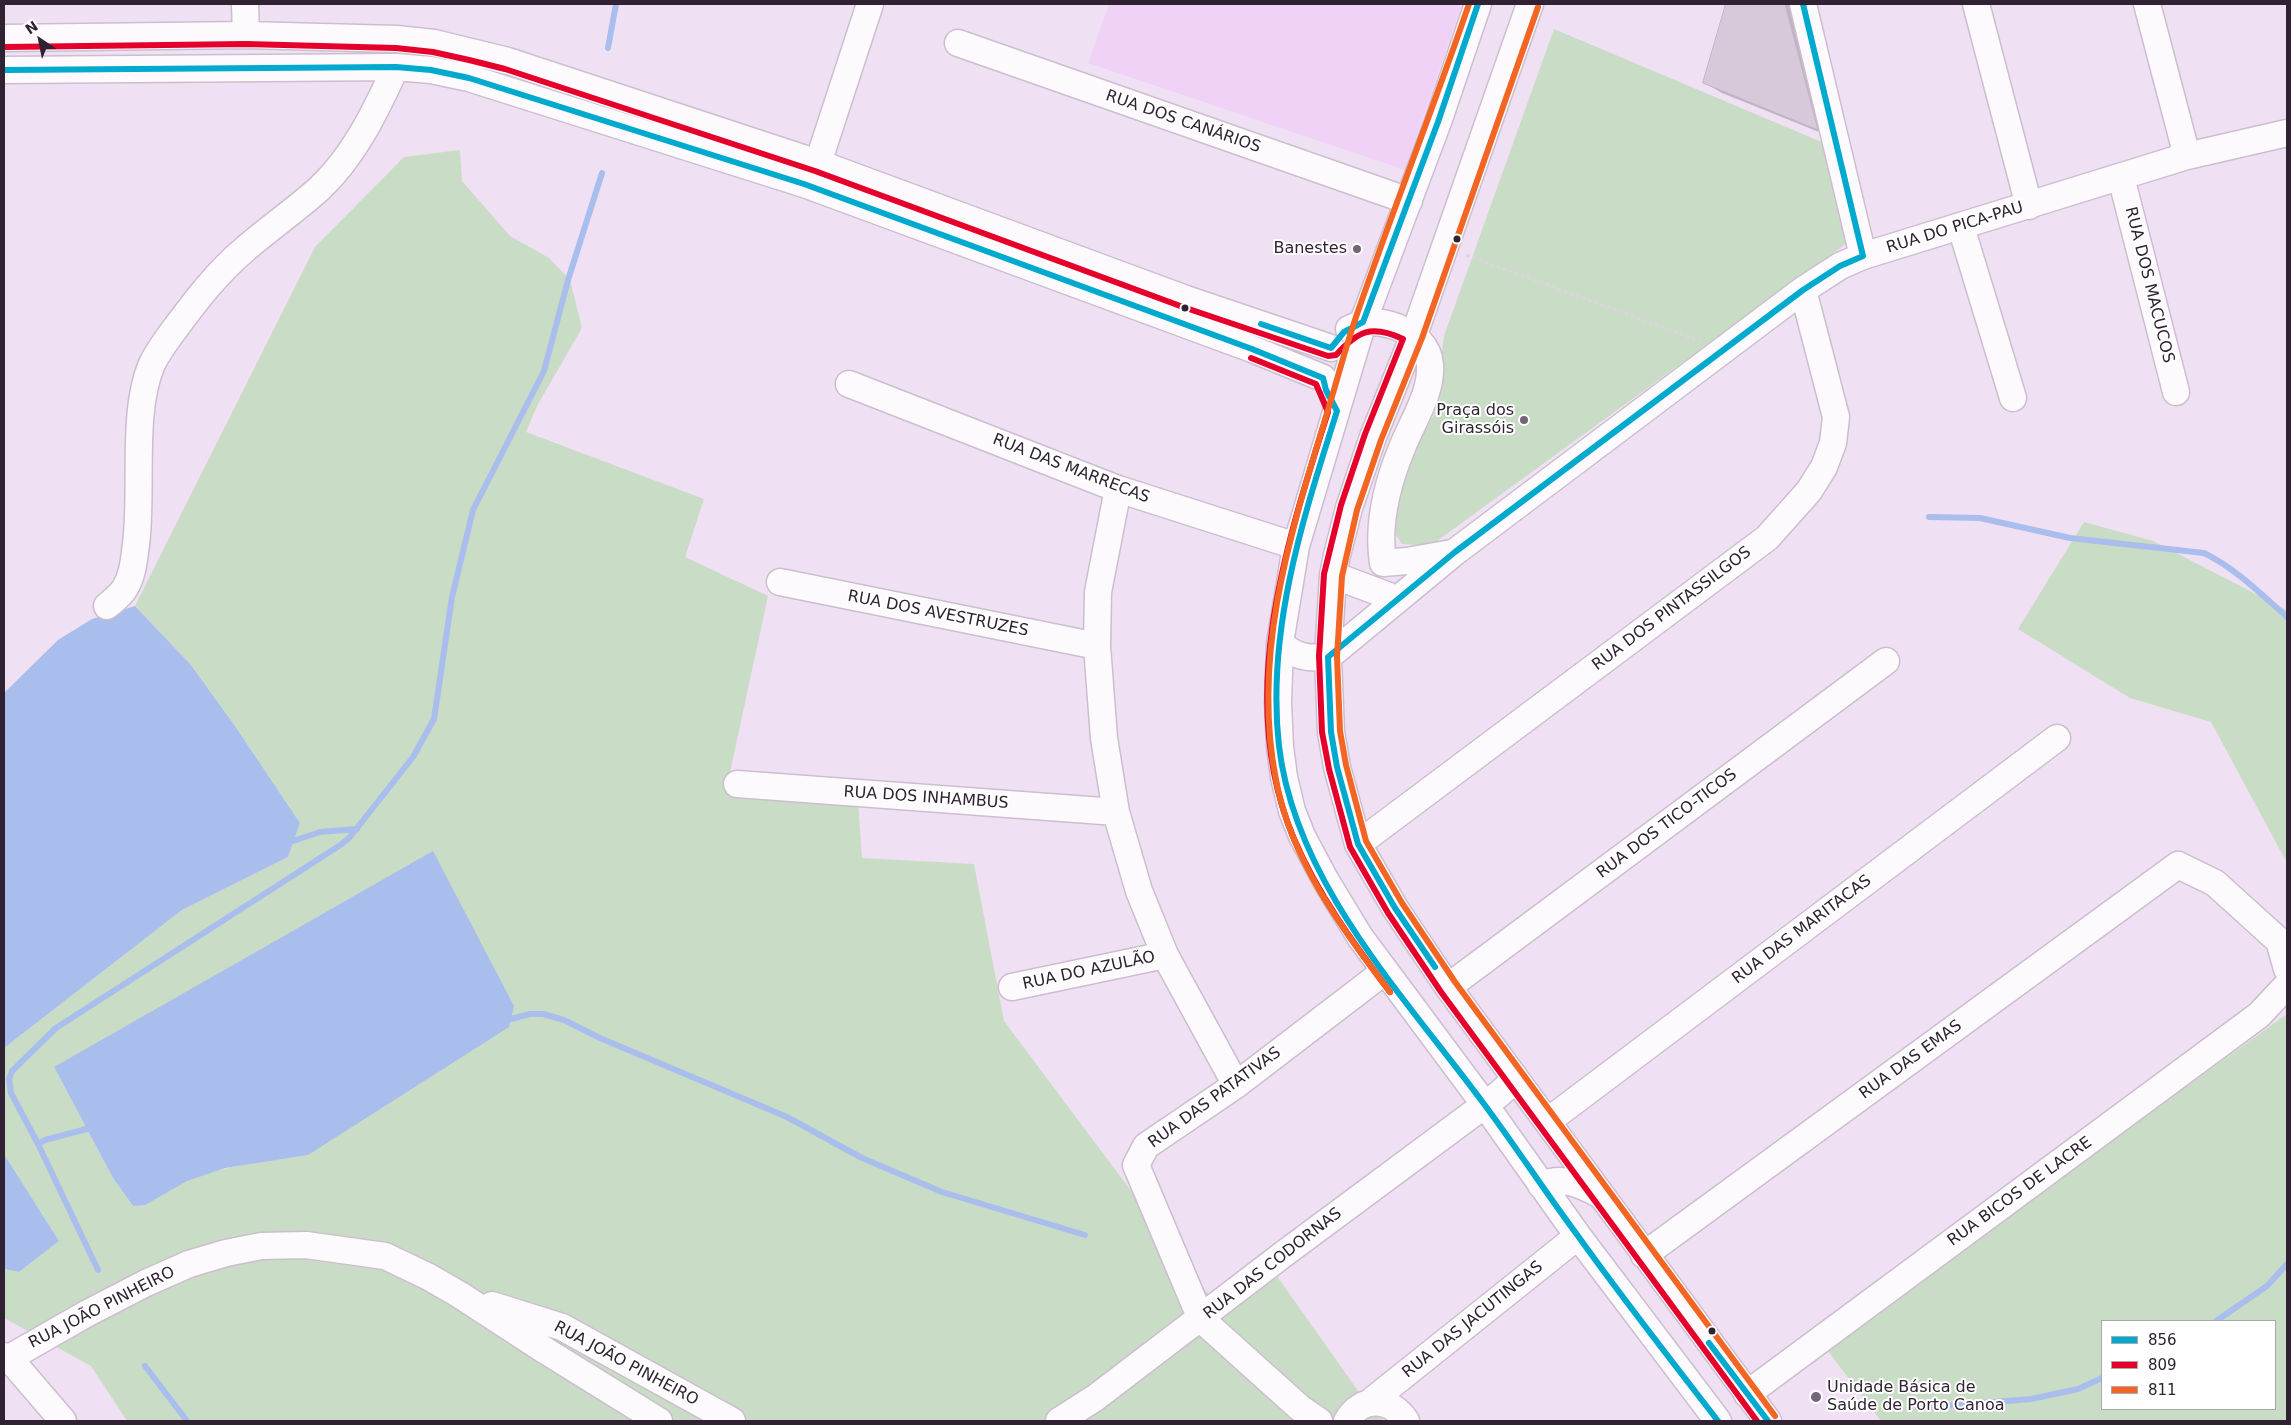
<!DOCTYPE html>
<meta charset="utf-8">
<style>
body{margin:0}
#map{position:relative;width:2291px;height:1425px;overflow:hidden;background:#f0e0f4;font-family:"DejaVu Sans",sans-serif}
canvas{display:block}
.frame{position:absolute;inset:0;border:5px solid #302233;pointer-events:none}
.legend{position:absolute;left:2101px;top:1320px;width:175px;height:90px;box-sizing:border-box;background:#fff;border:1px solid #aca7ad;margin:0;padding:6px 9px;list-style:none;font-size:15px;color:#302233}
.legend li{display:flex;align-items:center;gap:10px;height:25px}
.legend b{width:25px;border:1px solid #aca7ad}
.north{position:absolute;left:15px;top:15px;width:50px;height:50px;-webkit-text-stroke:4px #fff;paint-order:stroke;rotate:326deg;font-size:14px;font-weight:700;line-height:20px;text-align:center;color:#302233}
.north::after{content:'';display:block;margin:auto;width:18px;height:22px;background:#302233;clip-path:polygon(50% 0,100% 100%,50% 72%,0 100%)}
</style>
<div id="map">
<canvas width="2291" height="1425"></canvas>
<div class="frame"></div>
<ul class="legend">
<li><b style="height:6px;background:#00a9ce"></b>856</li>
<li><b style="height:6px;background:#e4002b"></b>809</li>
<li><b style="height:6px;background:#f26522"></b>811</li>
</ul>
<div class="north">N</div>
</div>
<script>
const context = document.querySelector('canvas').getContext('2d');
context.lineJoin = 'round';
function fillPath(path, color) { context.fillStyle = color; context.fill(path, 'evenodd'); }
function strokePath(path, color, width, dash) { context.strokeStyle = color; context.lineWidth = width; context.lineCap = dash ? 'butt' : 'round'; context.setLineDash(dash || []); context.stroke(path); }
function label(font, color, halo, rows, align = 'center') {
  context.font = font + ' "DejaVu Sans",sans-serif'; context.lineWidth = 4; context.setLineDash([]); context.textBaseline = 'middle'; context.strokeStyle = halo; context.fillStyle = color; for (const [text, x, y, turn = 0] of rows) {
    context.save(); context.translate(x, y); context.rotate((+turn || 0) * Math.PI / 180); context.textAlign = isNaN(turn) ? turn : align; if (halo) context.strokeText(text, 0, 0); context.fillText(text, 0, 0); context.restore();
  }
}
fillPath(new Path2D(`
 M1109,4H1462L1405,170L1088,63Z`), '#f0d2f7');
fillPath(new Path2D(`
 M1554,29L1824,143L1847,243L1430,546L1402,544L1394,532L1395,491L1408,460L1440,404L1439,373L1444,336Z
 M460,150L462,181L510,236L549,258L570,280L582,328L537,406L526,432L704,499L685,557L768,596L726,791L858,801L862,858L974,864L1004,1021L1212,1299L1267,1262L1361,1395L1384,1421H127L91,1366L4,1318V1269L19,1272L59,1241L4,1154V1048L182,910L288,857L300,823L235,726L191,665L135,606L315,247L404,157ZM54,1067L308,1155C268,1161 226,1165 188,1180C169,1188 154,1204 133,1206L113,1178Z
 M2084,522L2153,541L2287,610V863L2211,722L2130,698L2018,629Z
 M2287,1014V1421H1881L1825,1347ZM2102,1321H2275V1409H2102Z`), '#c9dcc6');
fillPath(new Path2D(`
 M135,606L191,665L235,726L300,823L288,857L182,910L4,1048V693L58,640L92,619Z
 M433,851L514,1006L509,1027L308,1155L225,1168L187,1181L145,1205L133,1206L113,1178L54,1067Z
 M4,1154L59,1241L19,1272L4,1269Z`), '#a9beed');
fillPath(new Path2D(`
 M1728,4H1799L1834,138L1722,93L1705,83Z`), '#0003');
strokePath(new Path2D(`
 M608,48L616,4
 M1929,517L1980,518L2070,538L2204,553C2235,568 2261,594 2287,617
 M287,843L320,832L357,829
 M503,1021L530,1014H543L564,1020L600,1038L787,1117L862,1158L942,1192L1085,1235
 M38,1144L45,1140L94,1127
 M98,1270L38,1144L11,1093L9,1079L12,1071L56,1028L342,844L350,837L413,757L434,719L452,597L473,510L544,371L568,280L602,173
 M2216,1321L2267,1286L2287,1264
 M145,1366L187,1421
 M1918,1408L2031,1399L2078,1389L2102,1378`), '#a9beed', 6);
const building = new Path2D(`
 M1726,4H1785L1818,130L1703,83Z`);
fillPath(building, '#d7c9da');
strokePath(building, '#c1b3c5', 1);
const minor = new Path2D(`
 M245,4L246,35
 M1478,4L1438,122L1363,322L1296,546L1280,643L1278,703L1280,747L1284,777L1292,811L1302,836L1326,881L1360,937L1485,1105L1578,1236L1718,1421
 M1530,4L1414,335L1373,437L1349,508L1337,555L1333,575L1328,657L1331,732L1337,767L1358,844L1395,908L1448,987L1768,1421
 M1803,4L1863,256
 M1976,4L2029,206
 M2147,4L2187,156
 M4,38L246,35L397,39L434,43L508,61L818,163L1186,299L1331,348
 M958,43L1409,201
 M4,70L396,67L431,70L469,78L804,184L1252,349L1323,378
 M818,163L870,4
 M2121,177L2176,392
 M1961,227L2013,398
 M1349,329C1366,320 1379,321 1397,327C1413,333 1429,346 1430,365C1432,393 1412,422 1402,448C1387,484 1377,524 1383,563L1407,561L1452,553
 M849,384L1118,489L1296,546
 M1118,489L1098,592L1097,646L1104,738L1116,812L1139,891L1165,955L1236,1085
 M1333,575L1389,596
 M780,582L1097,646
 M107,606C114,600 121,595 125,588C133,575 134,559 136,544C143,491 131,411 152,364C158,351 168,338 177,326C197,299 218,272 244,250C269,228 296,210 320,188C355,155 376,110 396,67
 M1280,643C1295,657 1308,659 1328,657
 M1328,657L1455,552L1803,290L1840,266L1863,256L2187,156L2287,133
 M737,784L1116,812
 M1358,844L1767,538L1809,491L1824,467L1833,443L1836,417L1803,290
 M1012,987L1165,955
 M1448,987L1886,661
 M1548,1121L2057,738
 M1541,1185C1563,1176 1579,1184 1599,1194
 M1644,1255L2178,865L2215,883L2279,941L2287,969
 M492,1305L562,1327L732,1421
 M4,1356L9,1358L63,1421
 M4,1361L86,1314L146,1283L189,1264L226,1253L261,1246L306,1245L385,1256L429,1277L460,1295L546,1351L659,1421
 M1747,1394L2259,1015L2287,985
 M1369,1403L1578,1236
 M1059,1421L1095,1398L1285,1253L1498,1095L1508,1086L1514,1076
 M1319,1421L1300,1408L1201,1319L1136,1165L1146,1146L1236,1085L1385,971
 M1347,1421C1361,1396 1391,1397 1406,1421`);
strokePath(minor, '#ccbece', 29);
strokePath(new Path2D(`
 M1466,255L1700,341`), '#dad5db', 3, [4, 2.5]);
strokePath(minor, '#fdfafd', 26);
strokePath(new Path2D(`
 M4,70L396,67L431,70L469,78L804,184L1252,349L1323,378L1326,390L1337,411C1303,518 1266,631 1279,746C1295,883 1405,997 1484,1104C1516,1147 1546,1193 1578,1236C1623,1299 1671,1360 1718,1421
 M1261,324L1331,348L1344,332L1363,322L1438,122L1478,4
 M1435,967L1395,908L1358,844L1337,767L1331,732L1328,657L1455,552L1803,290L1840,266L1863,256L1803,4
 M1709,1343L1768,1421`), '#00a9ce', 6);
strokePath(new Path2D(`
 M4,47L246,44L396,48L433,52L469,60L505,69L815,171L1183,307L1328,356L1336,355C1358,331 1371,324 1403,339L1365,434L1341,505L1324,574L1319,656L1322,732L1329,769L1350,847L1388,913L1441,992L1757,1421
 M1251,358L1316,384L1328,412C1285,547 1235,700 1294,839C1318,895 1354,944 1390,992`), '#e4002b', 6);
strokePath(new Path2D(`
 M1538,7L1422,338L1381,440L1357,510L1342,576L1337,657L1340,731L1346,765L1366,841L1402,903L1455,982L1775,1416
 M1390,992C1342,929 1291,860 1276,780C1251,654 1291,532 1327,413C1337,381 1345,349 1356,317C1392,212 1433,109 1469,4`), '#f26522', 6);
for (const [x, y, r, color] of [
 [1457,239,4.5,"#302233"],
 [1357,249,5,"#736477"],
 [1185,308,4.5,"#302233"],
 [1524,420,5,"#736477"],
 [1712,1331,4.5,"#302233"],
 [1816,1397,6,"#736477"]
]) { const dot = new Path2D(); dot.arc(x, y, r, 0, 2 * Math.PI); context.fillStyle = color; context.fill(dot); strokePath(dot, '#fff', 2); }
label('16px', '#302233', '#fff', [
 ["RUA DOS CANÁRIOS",1183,122,19],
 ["RUA DO PICA-PAU",1955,228,-17],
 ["RUA DOS MACUCOS",2149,285,76],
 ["RUA DAS MARRECAS",1071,469,21],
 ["RUA DOS PINTASSILGOS",1672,609,-37],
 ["RUA DOS AVESTRUZES",938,614,11],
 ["RUA DOS INHAMBUS",926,798,4],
 ["RUA DOS TICO-TICOS",1667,824,-37],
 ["RUA DAS MARITACAS",1802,930,-37],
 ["RUA DO AZULÃO",1089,971,-12],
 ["RUA DAS EMAS",1911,1060,-36],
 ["RUA DAS PATATIVAS",1215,1098,-36],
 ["RUA BICOS DE LACRE",2020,1192,-36],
 ["RUA DAS CODORNAS",1273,1264,-38],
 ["RUA JOÃO PINHEIRO",102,1308,-27],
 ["RUA DAS JACUTINGAS",1473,1320,-39],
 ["RUA JOÃO PINHEIRO",626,1364,28]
]);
label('16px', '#302233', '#fff', [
 ["Banestes",1347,249],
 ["Praça dos",1514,411],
 ["Girassóis",1514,429],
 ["Unidade Básica de",1827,1388,"left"],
 ["Saúde de Porto Canoa",1827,1406,"left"]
], 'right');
</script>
